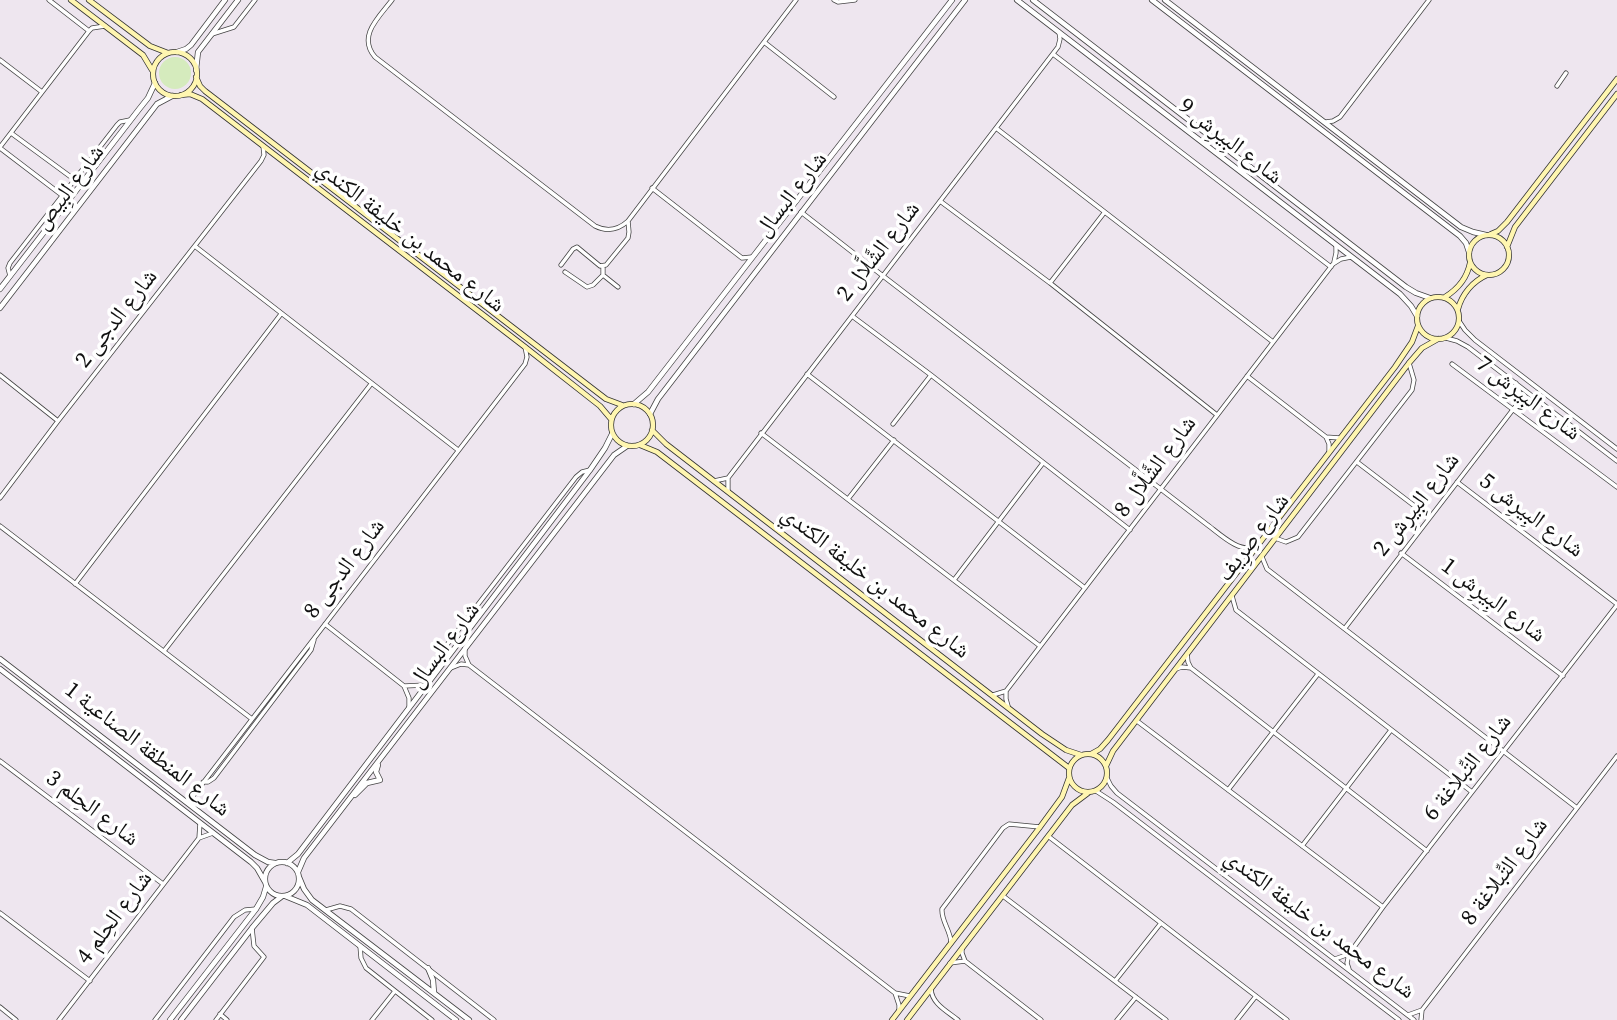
<!DOCTYPE html>
<meta charset="utf-8">
<style>
body{margin:0}
canvas{display:block;background:#fffdf5}
</style>
<canvas width="1617" height="1020"></canvas>
<script>
const context = document.querySelector('canvas').getContext('2d');
context.lineJoin = 'round';
function fillPath(path, color) { context.fillStyle = color; context.fill(path, 'evenodd'); }
function strokePath(path, color, width, dash) { context.strokeStyle = color; context.lineWidth = width; context.lineCap = dash ? 'butt' : 'round'; context.setLineDash(dash || []); context.stroke(path); }
function label(font, color, halo, rows, align = 'center') {
  context.font = font + ' "Source Serif 4","Noto Naskh Arabic",serif'; context.lineWidth = 7; context.setLineDash([]); context.textBaseline = 'middle'; context.strokeStyle = halo; context.fillStyle = color; for (const [text, x, y, turn = 0] of rows) {
    context.save(); context.translate(x, y); context.rotate((+turn || 0) * Math.PI / 180); context.textAlign = isNaN(turn) ? turn : align; if (halo) context.strokeText(text, 0, 0); context.fillText(text, 0, 0); context.restore();
  }
}
fillPath(new Path2D(`
 M0,0H1617V1020H0Z`), '#eee6ef');
fillPath(new Path2D(`
 M159 73a16 16 0 1 1 32 0a16 16 0 1 1-32 0Z`), '#d5ebbd');
const minor = new Path2D(`
 M49,0L89,31
 M392,0C379,17 357,36 375,57L595,226C607,232 618,230 628,221L796,0
 M834,0L838,2L855,0
 M212,34L234,27L255,0
 M764,42L834,97
 M1053,54L1331,267
 M0,60L42,92
 M1557,86L1566,73
 M1326,122L1333,121L1340,117L1429,0
 M996,128L1273,342
 M11,133L75,180
 M0,147L89,31L92,28L105,26
 M0,148L63,196
 M652,188L742,258L752,257
 M940,201L1050,283L1217,415
 M801,212L883,276L1205,523C1219,533 1238,553 1255,547
 M196,247L458,450
 M1334,262L1336,253V245
 M561,265L573,249L577,247L600,266L606,265L628,238L629,232L628,221
 M603,266V275L618,287
 M565,272L587,287L593,285L603,275
 M10,276L8,268L10,263L117,125L120,122L130,120
 M1050,283L1104,213
 M852,316L931,375L1130,530
 M1459,321L1465,330L1475,340L1617,449
 M1446,338L1457,341L1468,347L1617,461
 M1452,364L1617,487
 M807,374L1085,588
 M0,375L58,421
 M1247,376L1326,437L1340,438
 M1520,402L1536,399
 M893,424L931,375
 M761,433L1040,646
 M1326,437L1329,444V451
 M1357,462L1429,517
 M714,481L728,478
 M1457,482L1617,604
 M728,491V478L1058,47L1060,39L1059,32
 M0,498L58,421L261,161L264,155L263,146
 M848,499L894,440
 M0,526L252,719
 M1275,538L1286,542L1298,537L1412,390L1414,380L1409,363
 M1401,553L1563,676
 M1262,557L1267,569L1577,808
 M954,580L1043,463
 M75,584L281,314
 M1232,596L1236,610L1472,792
 M325,624L404,686L409,698V707
 M1345,628L1518,403L1520,393L1516,383
 M465,648V656L469,665L895,993L910,996
 M164,651L371,384
 M1187,654L1188,662L1191,668L1427,851
 M451,668L461,664L469,665
 M1176,669L1182,667L1191,668
 M434,673L436,659L576,477L582,472L590,470
 M404,686L426,685
 M1006,691V699L1008,706
 M993,695L1006,691L1333,264L1341,259L1351,257
 M1137,721L1383,907
 M0,761L163,884
 M1107,778L1111,786L1117,793L1414,1020
 M203,782H208L214,778L311,650L314,640
 M1228,790L1318,674
 M1096,791L1113,802L1399,1020
 M194,807L193,796L525,364L527,357L525,347
 M1048,836L1287,1020
 M199,838L200,823
 M1302,846L1391,730
 M1003,896L1166,1020
 M326,910L340,906L351,909L494,1020
 M0,913L90,981
 M951,943C951,931 941,921 942,909L1003,828L1009,824L1040,827
 M360,946L361,958L366,968L432,1020
 M962,948V953L965,961L1041,1020
 M1335,959L1349,954
 M950,963L965,961
 M1349,969L1347,963L1349,954L1383,907L1617,605
 M1115,981L1161,923
 M931,989C932,1004 947,1011 958,1020
 M895,993L899,1005V1010
 M0,1007L16,1020
 M220,1014L227,1020
 M1408,1015L1422,1010L1617,756
 M59,1020L199,838L213,833
 M155,1020L234,917L245,910L256,909
 M216,1020L264,957L254,946L252,928
 M372,1020L395,991
 M1117,1020L1136,997
 M1237,1020L1256,996
 M1421,1020L1422,1010`);
const tertiary = new Path2D(`
 M1017,0L1400,294L1411,306L1417,316
 M1033,0L1406,287L1416,293L1430,298
 M1152,0L1460,236L1466,243L1469,252
 M1165,0L1461,227L1473,232L1486,235
 M177,52L186,49L191,45L225,0
 M196,70L198,52L238,0
 M0,289L140,108L148,98L155,83
 M0,308L157,104L172,96
 M634,404L648,392L952,0
 M650,414L658,399L965,0
 M0,659L255,855L268,862L275,863
 M0,669L251,862L257,868L265,882
 M355,795L367,783L380,780L376,772L378,765
 M265 879a17 17 0 1 1 34 0a17 17 0 1 1-34 0Z
 M287,863L298,854L590,470L605,448L612,434
 M298,872L304,858L614,455L627,446
 M299,877L304,889L312,900L469,1020
 M285,896L307,905L456,1020
 M428,968L433,980L434,993
 M170,1020L256,909L263,897L266,887
 M181,1020L252,928L273,903L281,897`);
const secondary = new Path2D(`
 M71,0L143,55L152,70
 M89,0L150,46L168,53
 M153 74a22 22 0 1 1 44 0a22 22 0 1 1-44 0Z
 M196,77L200,86L205,91L606,399L622,405
 M181,95L190,94L202,99L525,347L600,406L611,419
 M1491,234L1498,231L1507,222L1617,79
 M1469 255a20 20 0 1 1 40 0a20 20 0 1 1-40 0Z
 M1507,247L1515,227L1617,94
 M1417 318a21 21 0 1 1 42 0a21 21 0 1 1-42 0Z
 M1445,297C1458,289 1467,278 1470,263
 M1458,309C1462,294 1473,281 1487,275
 M611 425a21 21 0 1 1 42 0a21 21 0 1 1-42 0Z
 M652,430L666,444L1042,734L1066,750L1081,755
 M640,445L657,452L1069,768
 M1069 773a19 19 0 1 1 38 0a19 19 0 1 1-38 0Z
 M1091,754L1100,749L1108,740L1395,367L1412,342L1418,326
 M1106,766L1113,751L1409,363L1422,348L1438,339
 M892,1020L1040,827L1062,797L1069,778
 M907,1020L1072,805L1088,793`);
strokePath(minor, '#444', 5);
strokePath(tertiary, '#444', 6);
strokePath(secondary, '#333', 6);
strokePath(minor, '#fff', 3.5);
strokePath(tertiary, '#fff', 4.5);
strokePath(secondary, '#fff6b0', 4.5);
label('23px', '#111', '#fff', [
 ["شارع البِيرِش 9",1230,142,38],
 ["شارع البِيص",70,188,-53],
 ["شارع البسال",792,195,-52],
 ["شارع محمد بن خليفة الكندي",410,237,38],
 ["شارع الشَّلَّال 2",879,252,-52],
 ["شارع الدجى 2",117,319,-52],
 ["شارع البِيرِش 7",1528,399,37],
 ["شارع الشَّلَّال 8",1156,467,-53],
 ["شارع البِيرِش 2",1417,505,-52],
 ["شارع البِيرِش 5",1531,516,37],
 ["شارع صِرِيف",1254,538,-53],
 ["شارع الدجى 8",345,569,-53],
 ["شارع محمد بن خليفة الكندي",875,583,38],
 ["شارع البِيرِش 1",1493,601,37],
 ["شارع البسال",445,646,-53],
 ["شارع المنطقة الصناعية 1",147,750,38],
 ["شارع التِّبلاغة 6",1468,768,-52],
 ["شارع الحِلم 3",92,809,37],
 ["شارع التِّبلاغة 8",1505,872,-53],
 ["شارع الحِلم 4",115,918,-53],
 ["شارع محمد بن خليفة الكندي",1319,925,37]
]);
</script>
